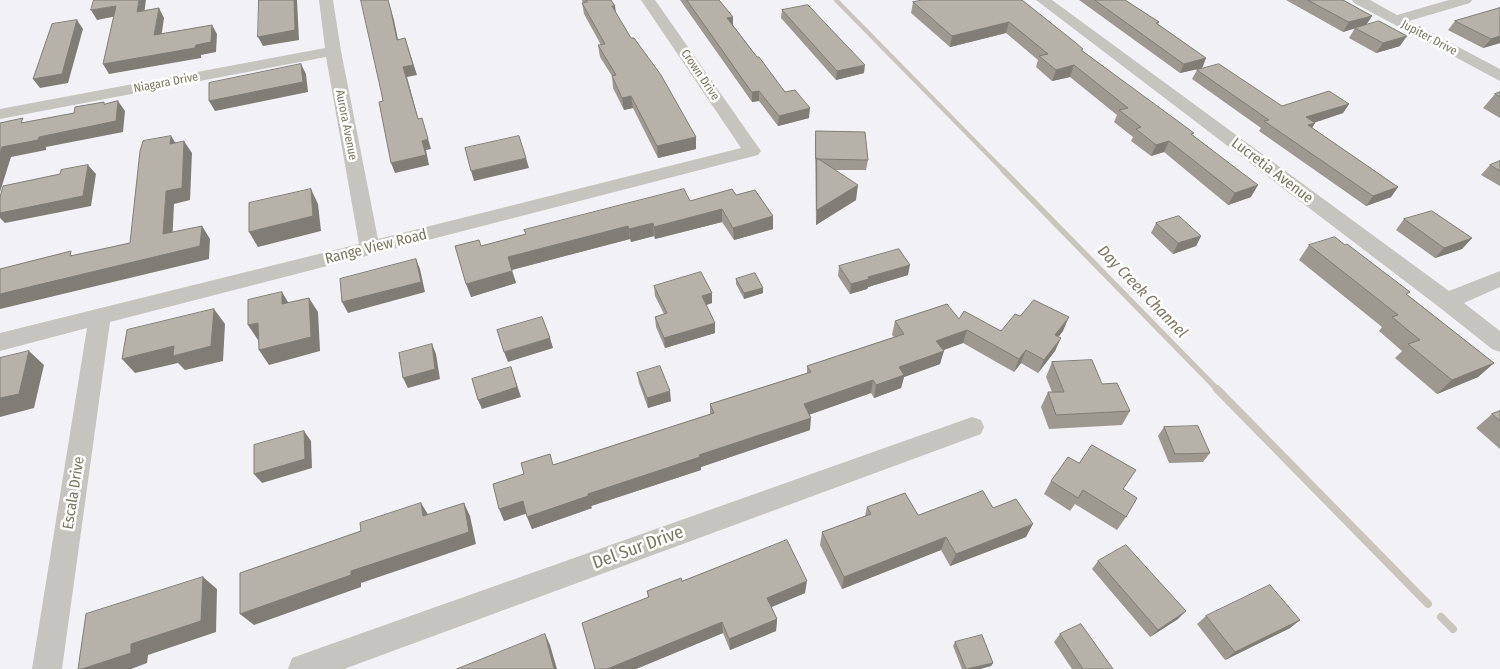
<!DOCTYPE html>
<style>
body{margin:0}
canvas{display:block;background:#f2f1f5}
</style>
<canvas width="1500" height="669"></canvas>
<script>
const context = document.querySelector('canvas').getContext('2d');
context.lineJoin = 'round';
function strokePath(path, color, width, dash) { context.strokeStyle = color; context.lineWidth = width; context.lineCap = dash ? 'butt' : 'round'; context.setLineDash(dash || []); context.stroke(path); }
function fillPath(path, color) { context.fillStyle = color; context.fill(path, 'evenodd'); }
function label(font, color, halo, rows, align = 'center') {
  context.font = font + ' "Fira Sans Condensed",sans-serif'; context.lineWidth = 5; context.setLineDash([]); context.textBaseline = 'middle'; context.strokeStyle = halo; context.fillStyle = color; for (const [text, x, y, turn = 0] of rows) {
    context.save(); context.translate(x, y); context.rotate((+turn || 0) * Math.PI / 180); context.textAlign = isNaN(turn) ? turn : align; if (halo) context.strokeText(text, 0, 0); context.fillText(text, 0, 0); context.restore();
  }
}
strokePath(new Path2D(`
 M836,0L1004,171`), '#cac5bc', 4.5);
strokePath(new Path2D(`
 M1003,170L1218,390`), '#cac5bc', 5.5);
strokePath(new Path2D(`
 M1217,389L1428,604
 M1441,617L1453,629`), '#cac5bc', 8);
fillPath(new Path2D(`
 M319,0H333L341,51L378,239L741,148L641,0H655L761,151L758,155L110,322L62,669H32L87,328L0,351V333L359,244L326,57L0,119V109L325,48Z
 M1036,0H1052L1449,291L1500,271V287L1464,303L1500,331V352L1492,349L1439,307Z
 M1352,0H1370L1397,15L1449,0H1472L1470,3L1409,21L1500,69V81L1354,3Z
 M972,417L981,420L984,427L981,434L344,669H288L292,658L303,654Z`), '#c5c4be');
fillPath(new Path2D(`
 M582,0H611L615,6L616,13L696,149L658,158L633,108L624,110L613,88L612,76L600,57L598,45H601L584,14L582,3H583Z
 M680,0H719L733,25L757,57L785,92L809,118L778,126L759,101L752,102Z
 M1022,0L1083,51L1193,135L1251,197L1228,205L1164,152L1151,156L1131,141L1133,137L1114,122L1117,115L1070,77L1052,81L1036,67L1038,60L1006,33L950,47L911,13L913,2Z
 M1079,0H1125L1159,22L1158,24L1206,58L1202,68L1180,73Z
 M1286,0H1343L1372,16L1366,25L1400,46L1376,53L1349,38L1355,28L1343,32Z
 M1500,8V43L1483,48L1448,30L1455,21Z
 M782,10L864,73L836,80L781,18Z
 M1197,70L1282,106L1349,104L1343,113L1314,123H1315L1312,128L1398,187L1391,197L1366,206L1259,131L1261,128L1192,79Z
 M1500,92V118L1483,108L1495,94Z
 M816,131L868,160L866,170H834L856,200L816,225L815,141Z
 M1500,161V186L1481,175L1490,165Z
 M736,195L773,216V229L734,240L722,222L655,239L654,236L631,242L630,239L512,270L516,283L471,297L481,246L690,201Z
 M1404,219L1472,238L1462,249L1435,258L1396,230Z
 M1156,223L1201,236L1196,246L1173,254L1151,233Z
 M1309,245L1408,295L1494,363L1478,377L1437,394L1395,358L1402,351L1379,331L1382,327L1299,260Z
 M839,266L908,275L868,287L867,289L850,294L838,276Z
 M736,279L763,288V293L744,299L736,284Z
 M654,286L712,293V303L706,305L715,333L665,348L656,327L655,317L664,314L655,296Z
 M1020,316L1063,331L1058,337L1055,351L1038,373L1021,363L1014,372L963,343L943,350L940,364L904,377L901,388L874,398L871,393L810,414V430L701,467V470L591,506L592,508L532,529L526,513L504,521L553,465L710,414V404L807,373V366L894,337L892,335L895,321L959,319L1001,331Z
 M1052,362L1102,384L1130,411L1122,425L1049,429L1041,407L1048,392H1052L1046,377Z
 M637,373L671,401L648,408L639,383Z
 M1500,411V449L1476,428L1492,414Z
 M1164,427L1210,453L1203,462L1169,463L1158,436Z
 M1051,481L1123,489L1126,517L1117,530L1075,504L1070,511L1044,494Z
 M867,507L918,515L993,508L1026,537L950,566L941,550L842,589L820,545L822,532L865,516Z
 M1098,561L1178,619L1150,637L1092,569Z
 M682,581L805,593L771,607L777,619L776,631L730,650L723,633L636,669H595L648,597L647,591Z
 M1206,616L1300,620L1290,628L1225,660L1197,624Z
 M1060,634L1113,669H1072L1054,642Z
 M955,642L993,663L991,666L980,669H962L953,646Z`), '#9d9991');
fillPath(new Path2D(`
 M139,0H146L143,21L137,12Z
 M294,0H297L299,40L263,46L258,37Z
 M388,0L394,20L400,49L397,40Z
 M116,6L122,15L97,20L91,10Z
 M612,6H615L616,17Z
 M159,8L164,18L160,45L154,35Z
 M1372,16L1366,25L1343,32L1349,22Z
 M733,17V26L727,18Z
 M77,20L83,29L68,83L40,88L33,79Z
 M1009,22L1006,33L950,47L952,36Z
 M212,25L217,34L216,52L201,55V58L109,74L103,64L196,45Z
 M1407,36L1400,46L1376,53L1383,43Z
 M1500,36V43L1483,48L1491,39Z
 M405,38L417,75L407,77L421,129L418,119L403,67Z
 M1206,58L1202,68L1180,73L1184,64Z
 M301,64L306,74L308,92L215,111L209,101Z
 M865,65L864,73L836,80L837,71Z
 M1074,65L1070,77L1052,81L1056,70Z
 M759,91V101L752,102V92Z
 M631,96L633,108L624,110L622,98Z
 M118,101L125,111L123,132L46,147V150L11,157L0,192V154L2,147L39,137Z
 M1349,104L1343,113L1300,127L1306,117Z
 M810,108L809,118L778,126L779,116Z
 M422,118L431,149L426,150L429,165L395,173L391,163L422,141Z
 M1315,123L1309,133L1308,125Z
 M171,136L179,148L170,144Z
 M696,137V149L658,158L657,146Z
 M184,141L192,153L190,200L174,204L172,246L163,234L166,191Z
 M1169,141L1164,152L1151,156L1156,145Z
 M526,158L529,168L474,181L471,171Z
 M88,165L96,174L91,206L5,223L0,218V213Z
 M858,185L856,200L816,225L817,210Z
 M1258,185L1251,197L1228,205L1235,193Z
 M1398,187L1391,197L1366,206L1373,196Z
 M311,189L318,204L321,231L258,247L249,232Z
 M722,209V222L655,239L654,227Z
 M773,216V229L734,240L733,228Z
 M653,223L654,236L631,242L629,229Z
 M202,226L210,239L209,259L0,309V294Z
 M628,226L630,239L511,270L508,257Z
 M1201,236L1196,246L1173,254L1178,243Z
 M1472,238L1462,249L1435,258L1444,248Z
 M416,259L420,269L425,292L348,313L342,302Z
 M910,265L908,275L868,287L867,289L850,294L851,284L868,277Z
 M512,271L516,283L471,297L466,284Z
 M763,288V293L744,299V293Z
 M282,292L291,307L282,304Z
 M712,293V303L703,306L702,296Z
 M309,298L318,312L320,351L269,365L259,350Z
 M214,309L225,324L223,361L185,370L178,363L135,373L122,359Z
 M1069,317L1063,331L1050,348L1055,335Z
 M258,323L268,337L258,340L248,325Z
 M715,323V333L665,348L664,338Z
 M967,330L963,343L933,354L936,341Z
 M550,338L553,348L508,362L504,352Z
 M1061,338L1055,351L1038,373L1044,360Z
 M432,344L436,354L440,379L408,388L403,378Z
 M1026,350L1021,363L1014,372L1019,359Z
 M29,351L44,365L34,408L0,417V398Z
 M944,351L940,364L904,377L901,388L874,398L876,385L899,367Z
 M1494,363L1478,377L1437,394L1452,380Z
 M511,367L521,397L482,409L478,400Z
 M873,380L871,393L803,417L804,404Z
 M670,391L671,401L648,408L647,398Z
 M811,418L810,430L701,467V470L591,506L592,508L532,529L527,517L588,494L699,455Z
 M304,431L311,441L312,468L262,483L254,474Z
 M523,501L528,513L504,521L499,509Z
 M421,503L429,516H423Z
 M464,503L470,516L476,544L361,583V587L254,625L240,614L351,571Z
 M1033,524L1026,537L950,566L956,554Z
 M946,537L941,550L842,589L844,577Z
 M203,577L217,589L216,632L148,655L147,663L131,669H82L131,644Z
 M807,581L805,593L767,609V598Z
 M1186,611L1178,619L1150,637L1158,630Z
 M777,619L776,631L730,650L729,639Z
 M1300,620L1290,628L1225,660L1235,652Z
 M722,622L723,633L636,669H607Z
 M545,634L550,645L557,669H554Z
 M993,663L991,666L980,669H966Z`), '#7f7d76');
const building = new Path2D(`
 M94,0H139L137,12L159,8L154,35L212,25L211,42L196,45L195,48L103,64L116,6L91,10Z
 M259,0H294L295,30L258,37Z
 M361,0H388L391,11L397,40L405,38L413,65L403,67L418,119L422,118L428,139L422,141L426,155L391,163L379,102L383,101L381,91Z
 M586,0H611L615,6H612L631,38H634L661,75L696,137L657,146L631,96L622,98L612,76L616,75L598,45L605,44L582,3L587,2Z
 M687,0H719L733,17L727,18L757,57H759L785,92L795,90L810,108L779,116L759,91L752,92Z
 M923,0H1022L1076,43L1083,49L1081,50L1194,133L1191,134L1258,185L1235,193L1169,141L1156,145L1136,129L1141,127L1119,110L1128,108L1074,65L1056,70L1039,56L1048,54L1009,22L952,36L913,2Z
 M1095,0H1125L1159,22L1156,23L1206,58L1184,64Z
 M1308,0H1343L1372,16L1349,22Z
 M808,5L865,65L837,71L782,10Z
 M1500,8V36L1491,39L1455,21Z
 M77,20L62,74L33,79L52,24Z
 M1379,21L1407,36L1383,43L1355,28Z
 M301,64L303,82L209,101V83Z
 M1219,64L1282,106L1329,91L1349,104L1306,117L1315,123L1308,125L1398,187L1373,196L1264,121L1269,120L1197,70Z
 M1500,92V97L1495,94Z
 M118,101L116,121L39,137L38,140L2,147L0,154V123L23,118L21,123L74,113L75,107L104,102V104Z
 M816,131L865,132L868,160L816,159Z
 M171,136L170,144L184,141L182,188L166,191L163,234L202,226L200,246L0,294V269L71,251L70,256L130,243L140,151L143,141Z
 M519,136L526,158L471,171L465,148Z
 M817,158L858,185L817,210Z
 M1500,161V171L1490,165Z
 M88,165L83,196L0,213V197L3,186L60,174L61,170Z
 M311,189L313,216L249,232V203Z
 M684,189L690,201L732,189L736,195L755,190L773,216L733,228L722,209L654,227L653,223L629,229L628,226L508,257L512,271L466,284L455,246L479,240L481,246L526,234L524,230Z
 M1432,211L1472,238L1444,248L1404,219Z
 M1179,216L1201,236L1178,243L1156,223Z
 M1335,237L1345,245L1347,244L1410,292L1406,294L1494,363L1452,380L1408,344L1420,340L1392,317L1398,315L1309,245Z
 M899,249L910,265L868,277L869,279L851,284L839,266Z
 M416,259L421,282L342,302L340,279Z
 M701,272L712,293L702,296L715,323L664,338L655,317L667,313L654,286Z
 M755,273L763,288L744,293L736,279Z
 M282,292V304L309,298L311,337L259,350L258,323L248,325V300Z
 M1034,300L1069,317L1055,335L1061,338L1044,360L1026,350L1019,359L967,330L936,341L944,351L899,367L904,375L876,385L873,380L804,404L811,418L699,455L700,457L588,494V496L527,517L523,501L499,509L493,484L524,474L521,463L550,454L553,465L714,413L710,404L811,372L807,366L904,334L895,321L947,304L959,319L964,311L1001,331L1015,314L1020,316Z
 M214,309L211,346L173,356L174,346L122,359L127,330Z
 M542,317L550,338L504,352L497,330Z
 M432,344L435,369L403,378L399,353Z
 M29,351L19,394L0,398V358Z
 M1092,360L1102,384L1117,383L1130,411L1056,415L1048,392H1064L1052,362Z
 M660,366L670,391L647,398L637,373Z
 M511,367L517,387L478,400L472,379Z
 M1500,411V421L1492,414Z
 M1198,426L1210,453L1175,454L1164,427Z
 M304,431L305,459L254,474V445Z
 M1092,445L1136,470L1123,489L1137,498L1126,517L1083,490L1078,498L1051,481L1068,457L1079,463Z
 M983,491L993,508L1016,499L1033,524L956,554L946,537L844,577L822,532L871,514L867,507L905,493L918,515Z
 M421,503L423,516L464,503L469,532L351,571V575L240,614V573L361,531L360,523Z
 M787,540L807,581L767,598L777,619L729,639L722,622L607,669H595L582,623L649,597L647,591L681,578L682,581Z
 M1126,545L1186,611L1158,630L1098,561Z
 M203,577L201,621L131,644V653L82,669H78L86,614Z
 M1270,585L1300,620L1235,652L1206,616Z
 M1081,624L1113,669H1083L1060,634Z
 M545,634L554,669H457Z
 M982,635L993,663L966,669L955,642Z`);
fillPath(building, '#b6b2a9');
strokePath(building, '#7f7d76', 1);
label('12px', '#7b7661', '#fff', [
 ["Jupiter Drive",1429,38,28],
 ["Crown Drive",700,75,56],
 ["Niagara Drive",166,83,-11],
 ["Aurora Avenue",346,125,79]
]);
label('15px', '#7b7661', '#fff', [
 ["Lucretia Avenue",1272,171,37],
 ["Range View Road",376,247,-14],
 ["Escala Drive",74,493,-81]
]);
label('italic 16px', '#7e7360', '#fff', [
 ["Day Creek Channel",1142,292,46]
]);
label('18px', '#7b7661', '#fff', [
 ["Del Sur Drive",638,548,-20]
]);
</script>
